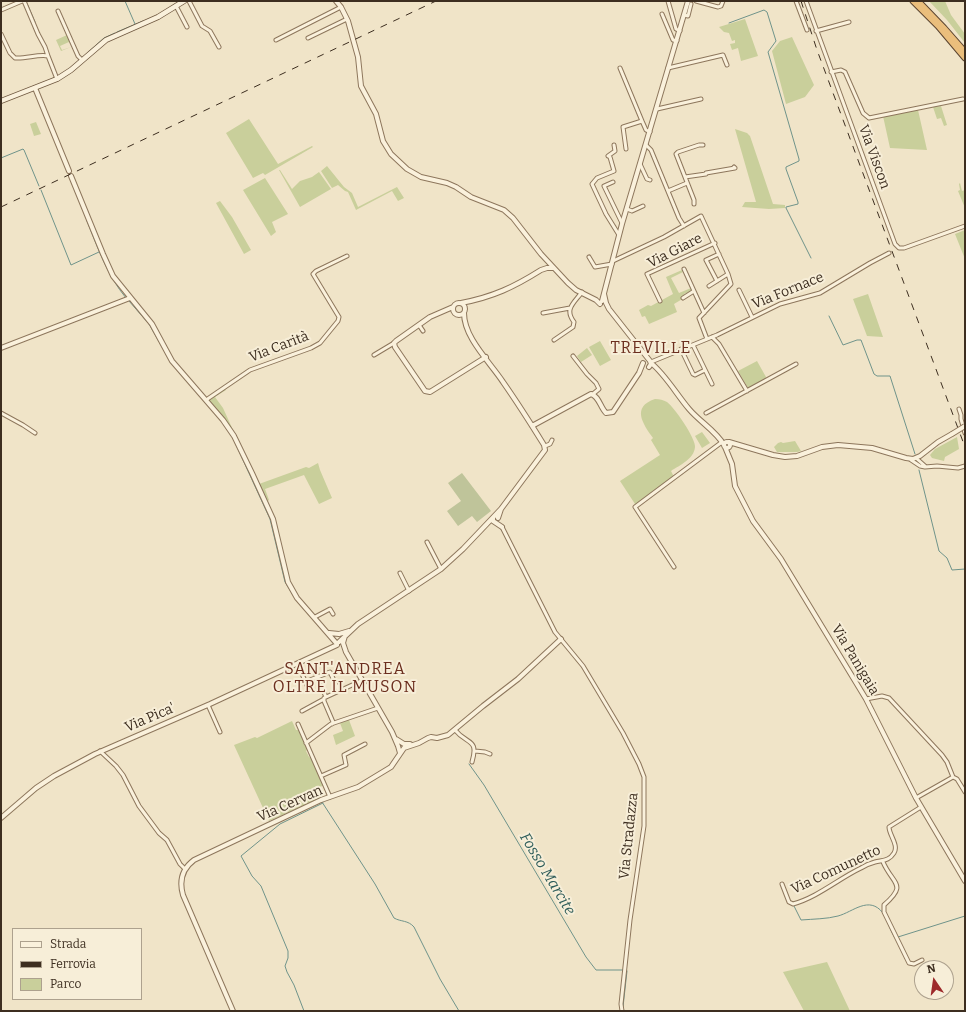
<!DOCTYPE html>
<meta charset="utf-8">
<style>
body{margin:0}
#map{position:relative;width:966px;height:1012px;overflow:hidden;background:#f0e4c8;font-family:Bitter,serif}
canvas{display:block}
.frame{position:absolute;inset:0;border:2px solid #3d2e20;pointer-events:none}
.legend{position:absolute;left:12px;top:928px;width:130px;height:72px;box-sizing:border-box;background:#f7eed8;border:1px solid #ada18e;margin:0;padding:5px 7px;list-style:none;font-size:12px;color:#3d2e20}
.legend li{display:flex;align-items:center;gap:8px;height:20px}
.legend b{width:20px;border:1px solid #ada18e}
.north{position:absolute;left:914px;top:960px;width:40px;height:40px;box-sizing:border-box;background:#f7eed8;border:1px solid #ada18e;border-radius:50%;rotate:347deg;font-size:11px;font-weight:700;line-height:16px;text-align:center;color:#3d2e20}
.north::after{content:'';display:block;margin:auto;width:14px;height:18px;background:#9e2a2b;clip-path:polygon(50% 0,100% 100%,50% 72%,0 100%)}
</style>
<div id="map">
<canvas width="966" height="1012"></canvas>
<div class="frame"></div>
<ul class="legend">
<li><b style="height:5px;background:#faf1dc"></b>Strada</li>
<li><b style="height:5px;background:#3d2e20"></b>Ferrovia</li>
<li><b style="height:11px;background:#c9cf9b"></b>Parco</li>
</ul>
<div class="north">N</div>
</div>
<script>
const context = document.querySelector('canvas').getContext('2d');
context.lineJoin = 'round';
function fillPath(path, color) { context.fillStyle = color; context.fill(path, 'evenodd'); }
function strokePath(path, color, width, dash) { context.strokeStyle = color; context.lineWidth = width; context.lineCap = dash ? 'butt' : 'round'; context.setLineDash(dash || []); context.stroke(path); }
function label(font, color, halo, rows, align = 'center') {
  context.font = font + ' Bitter,serif'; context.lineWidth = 4; context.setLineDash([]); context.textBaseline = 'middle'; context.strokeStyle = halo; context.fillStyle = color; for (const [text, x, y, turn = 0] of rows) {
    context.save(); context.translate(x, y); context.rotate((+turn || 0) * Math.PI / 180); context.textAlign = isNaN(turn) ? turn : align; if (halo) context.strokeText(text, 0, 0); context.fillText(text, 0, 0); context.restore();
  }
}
fillPath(new Path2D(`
 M929,1H945L951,15L965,34V43L947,20Z
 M745,19L758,56L741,61L738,48L732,50L730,44L735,43V40L732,41L729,33L724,32L719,27Z
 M67,35L71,43L69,42L60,46L62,50L71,47L61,51L56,40Z
 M792,37L814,85L805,97L786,104L772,51L780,41Z
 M941,106L947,125L944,126L941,118L937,119L933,107Z
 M918,110L927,150L890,148L883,116Z
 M249,119L278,164L312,146L313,147L265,175L263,173L253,178L226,133Z
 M36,122L41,134L34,136L30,124Z
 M735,129L747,133L750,136L773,204L785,205V208L769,209L742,207L745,202H756Z
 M327,166L344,187L352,193L358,207L397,187L404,198L398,201L392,191L356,210L348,192L345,191L338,185L332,188L321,171Z
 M279,170H280L292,189L300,181L312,177L319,172L331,189L300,207Z
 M265,178L288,214L272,222L276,232L271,236L243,190Z
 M960,183L962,191L965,190V208L958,191L960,190L959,184Z
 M220,201L232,217L251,250L244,254L216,203Z
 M965,230V259L955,234Z
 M682,270L683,272L671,278L679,293L691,288L692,291L684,294L685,296L684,298L674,304L677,312L649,324L645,316L642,317L639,310L648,305L651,306L673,294L666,277Z
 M868,294L883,337L867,336L853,299Z
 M600,341L611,360L600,366L589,347Z
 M587,348L592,355L581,362L577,356Z
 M757,361L766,377L765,379L748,388L738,371Z
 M224,388L226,390L215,397L223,408L238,441L227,423L208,401Z
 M655,399C660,399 663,400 667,402C675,408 696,439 695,447C694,459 680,465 671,471L674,477L637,504H635L620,481L660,455L651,440L653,438C643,424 631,407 655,399Z
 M702,432L710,443L702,448L695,436Z
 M957,437L959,449L945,457L944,461L932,458L930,455L935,449Z
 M795,441L801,451L797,452H777L774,447L778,443L781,442L783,443Z
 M318,463L320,470L332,498L319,504L304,475L265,489L269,500L268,501L259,484L306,467L309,468Z
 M349,720L355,736L336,745L333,735L343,731L340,723Z
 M292,721L296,730H299L308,749L306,751L309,757L311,758L324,785L316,789L320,798L269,821L234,745L255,737L257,738Z
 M827,962L850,1011H804L783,972Z`), '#c9cf9b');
fillPath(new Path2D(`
 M462,473L491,511L477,522L472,516L458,526L447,511L461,501L448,483Z`), '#bfc49a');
strokePath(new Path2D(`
 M26,1L35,22
 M125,1L135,24
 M172,6L178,2
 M729,23L764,10L767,12L776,41L768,52L799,159V161L786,167V169L798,202V204L786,207V208L811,258
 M117,32L143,21
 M85,55L104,38L115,33
 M1,158L23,149L24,150L39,186
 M41,190L71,265L99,252
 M87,221C98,248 107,275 126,298
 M129,301L149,324L170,361
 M829,316L843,345L857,340H861L874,374L877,376H890L915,454
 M232,436L270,519L285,582L293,595
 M919,470L939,551L947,558L952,570L965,569
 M469,764L484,785L586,957L596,970H623
 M322,802L375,884L394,918C401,922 408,920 414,927L440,979L459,1011
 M794,906L801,920C813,919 827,919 838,916C853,912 869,895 883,913C888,920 890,931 895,938
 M898,937L965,916
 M304,1011L294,985L287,972L285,966L288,958V951L261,886L252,876L241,856L280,824L323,803
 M624,1011L623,1007L627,971`), '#6f938a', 1);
const minor = new Path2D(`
 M24,1L38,34L45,47L48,56
 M189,1L202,26L210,31L219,47
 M668,1L676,29L680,31
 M696,1L718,7L721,6L723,1
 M796,1L807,30
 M806,1L895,244L899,248H904L965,226
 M176,6L187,27
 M1,10L22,1
 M58,11L78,56L82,60
 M662,14L673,40L677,41
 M684,15L688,16L691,4
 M816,31L849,22
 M1,34L10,53L15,58C26,59 38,54 48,56L57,79
 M308,38L347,19
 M276,40L341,7
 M620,68L642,121L646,130L650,132
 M668,68L723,55L727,65
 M831,72L841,70L845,72L863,113L869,118L963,99
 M657,109L701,99
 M614,145L615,151L608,156L610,157L614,171L597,178L592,184L606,214L619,235
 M646,145L651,150L679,218L684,226
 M626,149L623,127L642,121
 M640,164L647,179L650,180
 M706,173L735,168L734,167
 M685,177L706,174
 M613,182L604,186L622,223
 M668,191L687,183
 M694,204V200L676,154L678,152L699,145H703
 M627,209L632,211L643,206
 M589,257L595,267L612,264
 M613,261L664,237L701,216L728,274L731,284L699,318L707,339
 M684,269L704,313
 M717,281L706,260L719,254
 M709,286L728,274
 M739,290L752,317
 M683,298L694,291
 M660,301L647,274L715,243
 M543,313L570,308
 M419,325L423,331
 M712,337L719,344L747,391
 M554,340L573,327L574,322C564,309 574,303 582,292
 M693,345L712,384
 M681,349L693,374L695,375L703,371
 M374,355L394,343
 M573,356L587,374L596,383L599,389L593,394
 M651,362L717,335L780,304L820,293L870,263L889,253
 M206,400L250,370L311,348L320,343L338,321L339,317L313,274L316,271L347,256
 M959,409L961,415V419L965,433
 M1,413L23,425L35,433
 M706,413L796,364
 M545,446L550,444L552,440
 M916,458L925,466
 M911,460L920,466L925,467L937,466L958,468L965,466
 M502,527L555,632L583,666L623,733L639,764L644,777V826L630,920L621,1004L622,1011
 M427,542L441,569
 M674,567L635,507L722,442
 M400,573L409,591
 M315,617L330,609L333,614
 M314,670L326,697
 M302,674L309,690
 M305,682L330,672L339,691
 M866,699L882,696L889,698L942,755L947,762L953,777
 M208,705L220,732
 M302,711L324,699
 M298,724L330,797
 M332,724L333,722L324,701V698L363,680
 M455,730C467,745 479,738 472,762
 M306,743L331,724L378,708
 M100,751L116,766L123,775L139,806L159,833L167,840L180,864L185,869
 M475,751L485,752L490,754
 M321,776L346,765L344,755L365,744
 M916,798L953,777L957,779L965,792
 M883,862C893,885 908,884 884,905V912L909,963L914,964L922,960
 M782,884L789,902L793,904C818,897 838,879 861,868C866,865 871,863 875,862C883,860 889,861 894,853C899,845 889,835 889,827L921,807`);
const tertiary = new Path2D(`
 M336,1L341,7L348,21L358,57L361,86L376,114L383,141L391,154L407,169L421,177L447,183L456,187L471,197L504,210L513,218L541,254L568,283L576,290L596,300L600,304
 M35,88L69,171
 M71,176L103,254L113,276L152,324L172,361L223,420L234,436L252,473L273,519L288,582L297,598L337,644
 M604,294L606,303L609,309L650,361L651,364L649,367
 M602,301L622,224L688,1
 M453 309a6 6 0 1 1 12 0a6 6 0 1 1-12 0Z
 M461,303C493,297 514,287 541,270L547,268H553
 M453,307L430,317L396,341L394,343L395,347L425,391L430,392L486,357
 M1,348L130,298
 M651,363C665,374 677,395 689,409C700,422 716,431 724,445
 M532,426L591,394C599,396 600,407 606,413L613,412L639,373L643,363
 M724 445a3 3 0 1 1 6 0a3 3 0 1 1-6 0Z
 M729,442L773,455L785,457L797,456L822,447L838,445L872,448L906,458L913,459L920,456L938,442L952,434
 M725,447L732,464L735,486L753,521L781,559L866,699L916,798L965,881
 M493,518V521L502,527
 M498,518L501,509
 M329,633L339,634L349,631
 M345,636L343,643L346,652L392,732L398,746L400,753
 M339,642L358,624L441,569L463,549L501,509L545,450L544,445C531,424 517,402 503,382C490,362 464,338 464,313
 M396,739L404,744H410
 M1,818L36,788L54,776L95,754L210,704L337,645
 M233,1011L183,895C179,881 182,869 194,860L321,800L358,787L391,767L404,748L419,743L428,738L431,737L437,738L448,735L483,706L518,679L561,639`);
const secondary = new Path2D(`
 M1,101L57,79L71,70L106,40L158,17L184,1`);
const trunk = new Path2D(`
 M913,1L938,26L965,58
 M918,1L944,28L965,52`);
strokePath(minor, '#8d765c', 5);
strokePath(tertiary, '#8d765c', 6);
strokePath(secondary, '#6f573f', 6);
strokePath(trunk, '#5b4430', 7);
strokePath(minor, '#faf1dc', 3);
strokePath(tertiary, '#faf1dc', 4);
strokePath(secondary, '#faf1dc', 4.5);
strokePath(trunk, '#eabe7c', 5);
strokePath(new Path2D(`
 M801,1L817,50L965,447
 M1,207L436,1`), '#3d2e20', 1, [7, 7]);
const tertiaryBridge = new Path2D(`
 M952,434L965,426`);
strokePath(tertiaryBridge, '#8d765c', 6, []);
strokePath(tertiaryBridge, '#faf1dc', 4);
label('14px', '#3d2e20', '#f7eed8', [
 ["Via Viscon",874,157,70],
 ["Via Giare",675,251,-27],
 ["Via Fornace",788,291,-22],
 ["Via Carità",279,347,-21],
 ["Via Panigaia",855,660,59],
 ["Via Pica'",150,718,-23],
 ["Via Cervan",290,804,-24],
 ["Via Stradazza",629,836,-84],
 ["Via Comunetto",836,870,-25]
]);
label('italic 15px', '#2f5d5a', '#f7eed8', [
 ["Fosso Marcite",547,874,59]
]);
context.letterSpacing = '1px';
label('16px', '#6b2e1e', '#f7eed8', [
 ["TREVILLE",651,349],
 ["SANT'ANDREA",345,670],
 ["OLTRE IL MUSON",345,688]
]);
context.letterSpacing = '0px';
</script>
